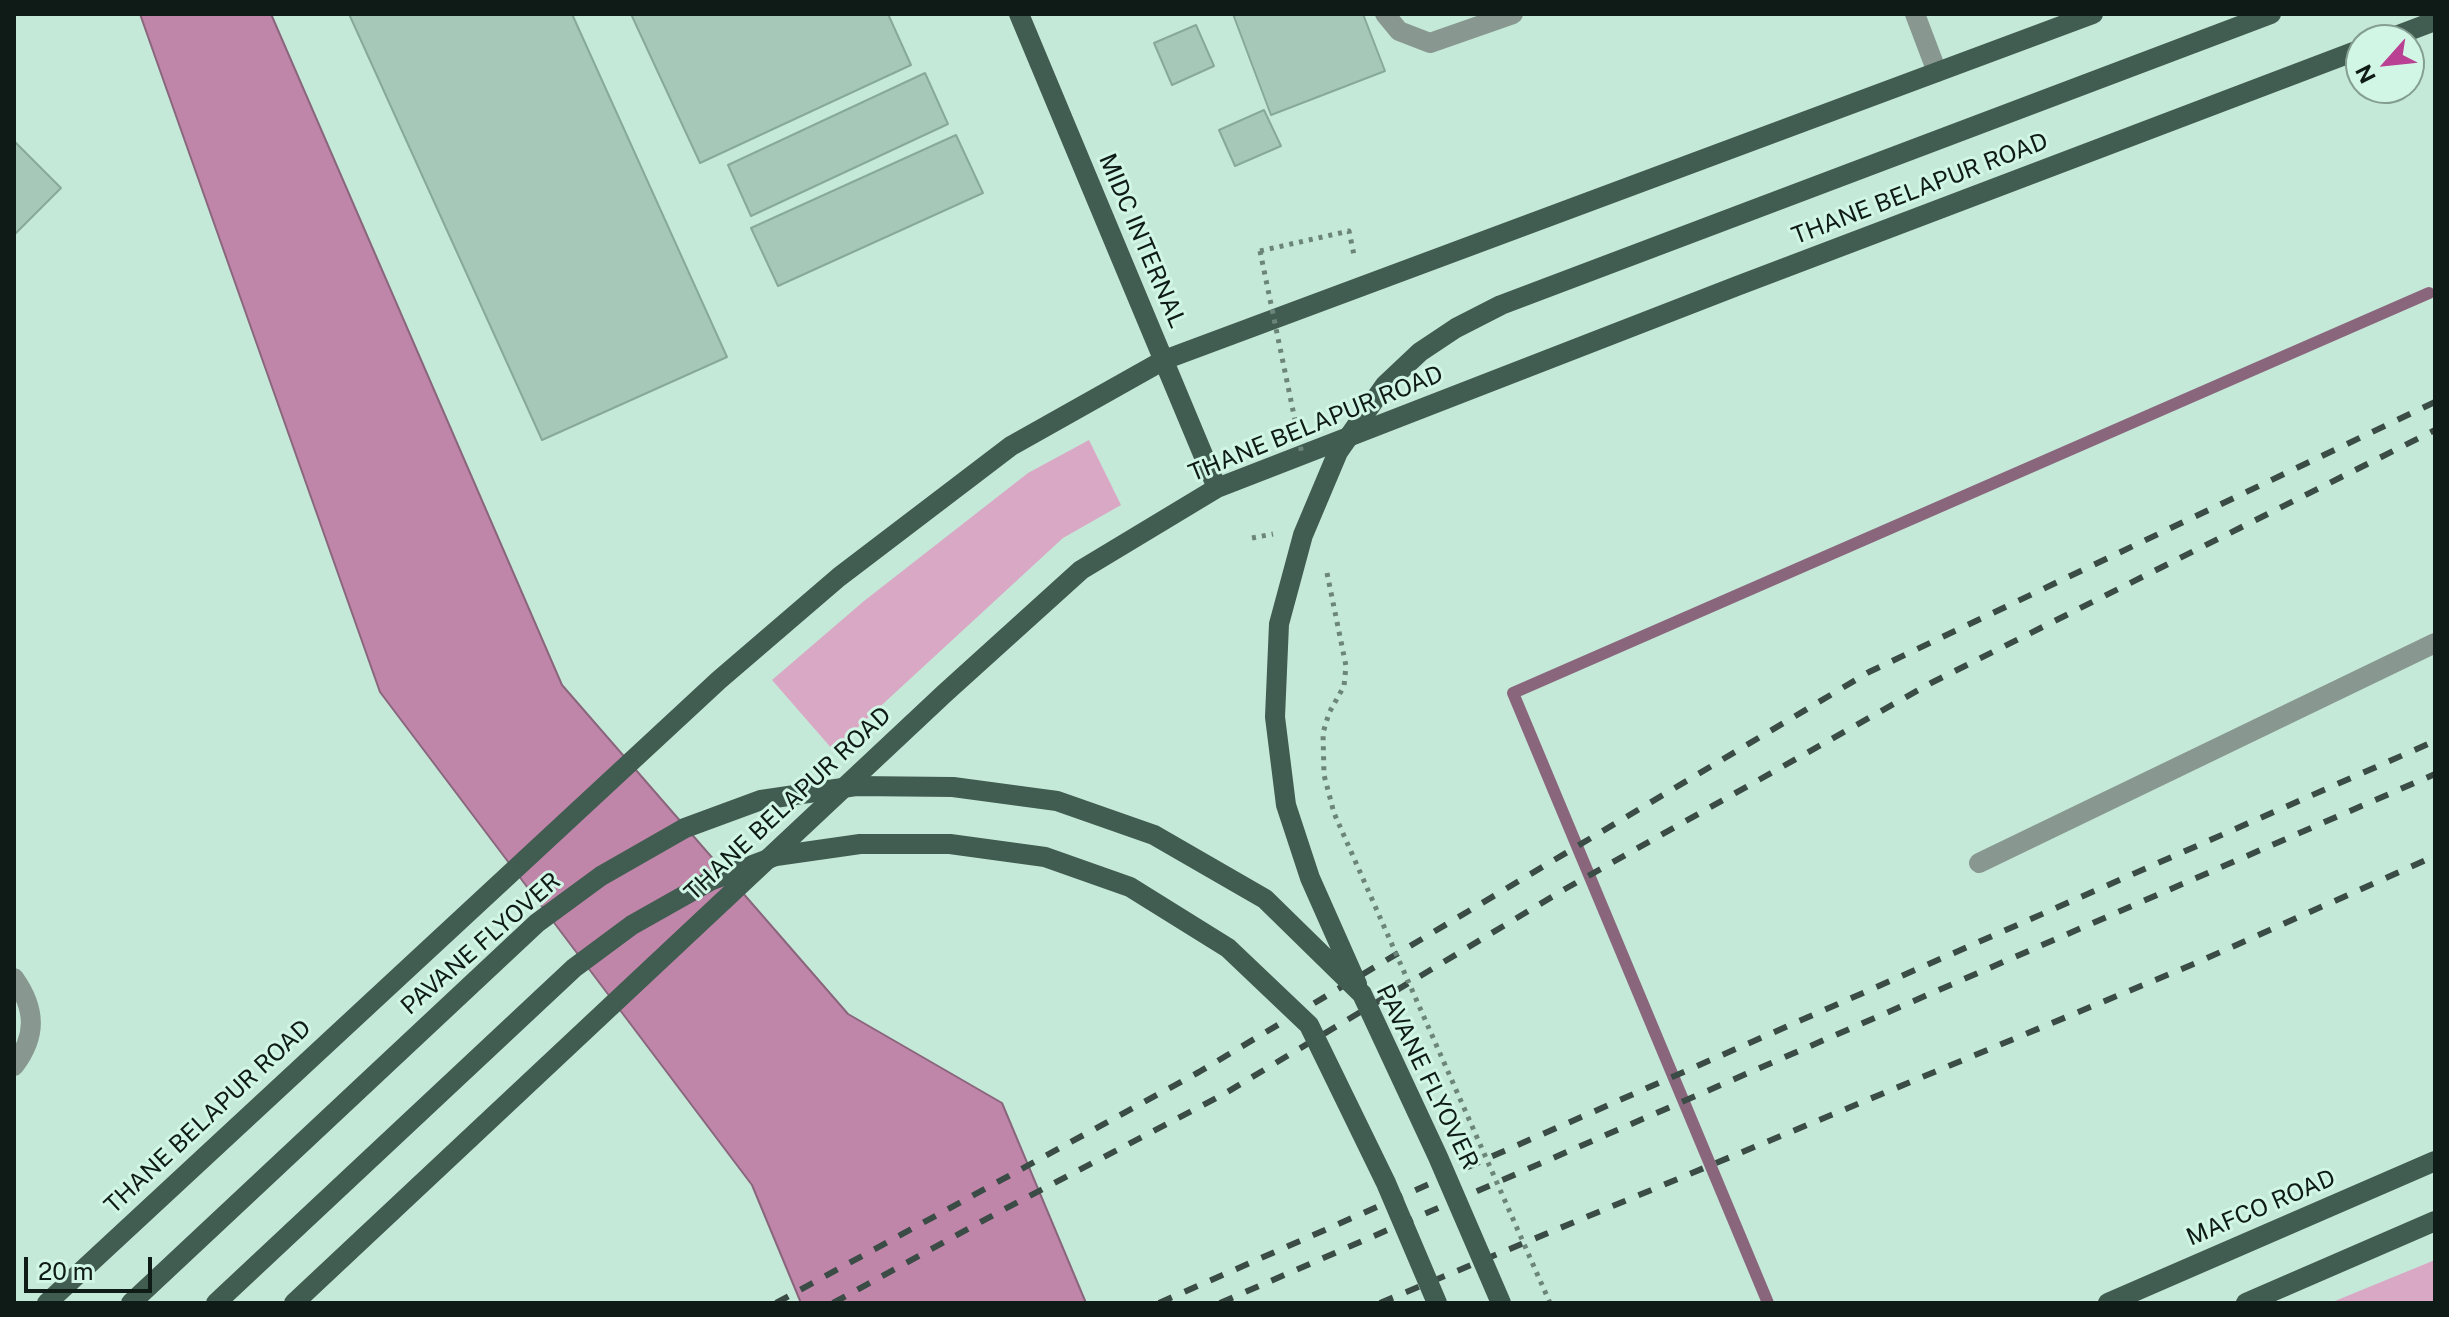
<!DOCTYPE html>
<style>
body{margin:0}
#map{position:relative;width:2449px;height:1317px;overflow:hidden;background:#c5e9d8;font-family:"Public Sans",sans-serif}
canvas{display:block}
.frame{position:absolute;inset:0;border:16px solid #0e1b16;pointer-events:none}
.north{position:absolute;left:2345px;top:24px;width:80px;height:80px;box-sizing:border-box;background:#d2f6e5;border:2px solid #849e92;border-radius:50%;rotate:243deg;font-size:22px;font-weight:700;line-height:32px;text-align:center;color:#0e1b16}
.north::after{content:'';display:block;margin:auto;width:28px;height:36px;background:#b94092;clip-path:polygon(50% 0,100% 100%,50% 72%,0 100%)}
.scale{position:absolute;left:24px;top:1257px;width:128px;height:36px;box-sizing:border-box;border:4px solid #0e1b16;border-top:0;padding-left:10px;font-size:24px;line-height:28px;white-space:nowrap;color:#0e1b16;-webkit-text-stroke:6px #d2f6e5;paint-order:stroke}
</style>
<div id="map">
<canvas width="2449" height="1317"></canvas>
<div class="frame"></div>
<div class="north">N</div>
<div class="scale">20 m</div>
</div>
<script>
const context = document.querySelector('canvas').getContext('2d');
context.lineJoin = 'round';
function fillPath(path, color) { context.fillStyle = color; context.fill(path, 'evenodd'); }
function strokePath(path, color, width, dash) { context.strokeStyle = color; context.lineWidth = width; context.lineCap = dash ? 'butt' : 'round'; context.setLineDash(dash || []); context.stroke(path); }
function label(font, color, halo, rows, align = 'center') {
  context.font = font + ' "Public Sans",sans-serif'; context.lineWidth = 6; context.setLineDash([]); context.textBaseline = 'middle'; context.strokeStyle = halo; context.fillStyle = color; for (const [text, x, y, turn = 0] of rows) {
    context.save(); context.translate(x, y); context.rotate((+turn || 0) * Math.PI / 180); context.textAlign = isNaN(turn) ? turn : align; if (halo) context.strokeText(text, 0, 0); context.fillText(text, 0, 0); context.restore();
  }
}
fillPath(new Path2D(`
 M1089,440L1121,505L1063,538L833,750L772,680L864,601L1028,473Z
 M2435,1260V1303H2330L2430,1262Z`), '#d9a8c5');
const water = new Path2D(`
 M140,14H271L562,685L848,1014L1002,1103L1086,1303H801L752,1185L380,692Z`);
fillPath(water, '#bf86a9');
strokePath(water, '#8a667d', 2);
strokePath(new Path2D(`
 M1768,1303L1513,693L2429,293`), '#8a667d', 12);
const building = new Path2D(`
 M349,14H572L727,357L542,440Z
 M631,14H888L911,65L700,163Z
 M1233,14H1363L1385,71L1271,115Z
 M1196,25L1214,66L1172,85L1154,43Z
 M925,73L948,124L751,216L728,165Z
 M1264,110L1281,146L1235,166L1219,130Z
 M956,135L983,193L778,286L751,228Z
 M14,141L61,188L14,235Z`);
fillPath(building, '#a5c8b8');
strokePath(building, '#87a99a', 2);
strokePath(new Path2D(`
 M1260,251L1349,231L1354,255
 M1252,538L1273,534`), '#6c857a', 5, [4, 6]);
strokePath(new Path2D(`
 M1385,14L1399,31L1430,43L1513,14
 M1915,14L1937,72
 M1979,863L2435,643
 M14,978C36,1009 37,1036 14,1066`), '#889790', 20);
strokePath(new Path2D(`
 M1019,14L1217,488
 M2385,40L2435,21
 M47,1303L719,680L839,577L1011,446L1164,360L2093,14
 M294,1303L945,693L1081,570L1217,488L1737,286L2361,49
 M2108,1303L2435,1161
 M2246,1303L2435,1221`), '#415c50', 20);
strokePath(new Path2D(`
 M776,1303L1199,1072L1869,672L2435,402
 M833,1303L999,1212L1224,1094L1565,889L1931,683L2435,430
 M1159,1303L2435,741
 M1220,1303L2435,774
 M1380,1303L2196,963L2435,856`), '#3a4c45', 6, [14, 14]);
strokePath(new Path2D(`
 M1260,251L1302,454
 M1327,573L1346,666L1344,686L1329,713L1323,733L1324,775L1334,813L1550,1303`), '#6c857a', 5, [4, 6]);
strokePath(new Path2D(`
 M1357,984L1310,878L1286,805L1275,717L1279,624L1303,535L1338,452L1385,385L1420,352L1456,328L1501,305L2271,14
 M131,1303L537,923L601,876L685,828L761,800L856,786L953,787L1057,801L1154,835L1265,899L1362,994L1438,1157L1501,1303
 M216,1303L574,968L632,925L710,881L776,856L860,844H950L1045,857L1130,887L1228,948L1309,1025L1386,1183L1437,1303`), '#415c50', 20);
label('24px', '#0e1b16', '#d2f6e5', [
 ["THANE BELAPUR ROAD",1920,189,-21],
 ["MIDC INTERNAL",1142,241,67],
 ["THANE BELAPUR ROAD",1316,424,-22],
 ["THANE BELAPUR ROAD",788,804,-43],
 ["PAVANE FLYOVER",481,944,-41],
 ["PAVANE FLYOVER",1427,1077,64],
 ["THANE BELAPUR ROAD",208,1117,-43],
 ["MAFCO ROAD",2261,1208,-23]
]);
</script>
